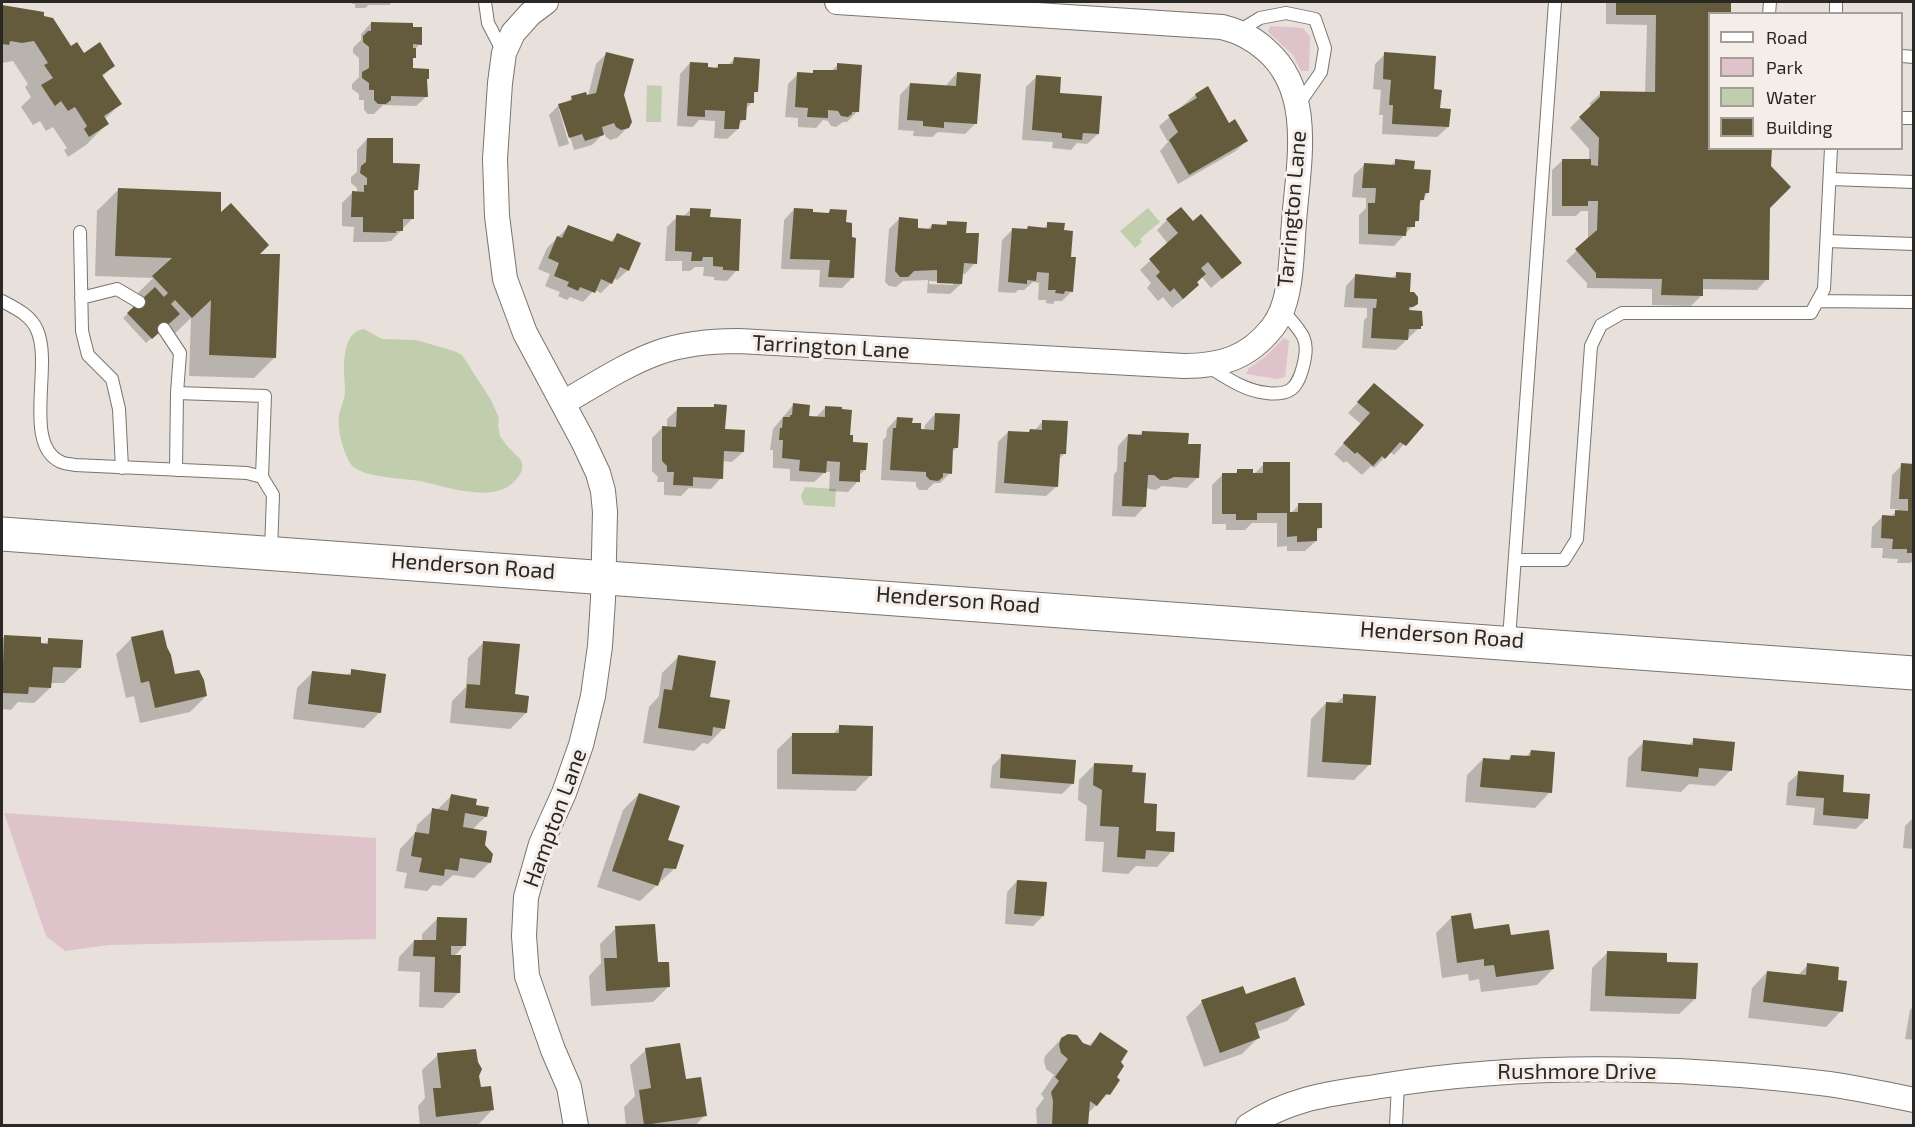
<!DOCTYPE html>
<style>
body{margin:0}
#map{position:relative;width:1915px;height:1127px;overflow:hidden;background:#e8e0da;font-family:"Exo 2",sans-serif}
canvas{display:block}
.frame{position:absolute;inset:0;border:3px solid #2a2825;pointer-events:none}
.legend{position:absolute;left:1708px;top:12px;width:195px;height:138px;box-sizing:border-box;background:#f5ede7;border:2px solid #a49e99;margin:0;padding:8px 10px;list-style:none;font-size:18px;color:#2a2825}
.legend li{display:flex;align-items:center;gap:12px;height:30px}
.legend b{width:30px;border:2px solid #a49e99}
</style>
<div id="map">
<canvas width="1915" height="1127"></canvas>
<div class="frame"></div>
<ul class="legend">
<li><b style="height:8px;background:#fff"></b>Road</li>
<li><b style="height:16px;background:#dec3cb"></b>Park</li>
<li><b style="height:16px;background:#c0ceae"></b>Water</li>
<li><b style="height:16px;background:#635b3c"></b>Building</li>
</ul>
</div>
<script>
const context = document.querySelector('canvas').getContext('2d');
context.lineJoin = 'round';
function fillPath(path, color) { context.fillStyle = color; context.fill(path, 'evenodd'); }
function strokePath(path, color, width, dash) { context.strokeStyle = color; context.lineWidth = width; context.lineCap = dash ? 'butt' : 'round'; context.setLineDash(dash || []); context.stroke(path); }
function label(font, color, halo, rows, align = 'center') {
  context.font = font + ' "Exo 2",sans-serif'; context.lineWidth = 6; context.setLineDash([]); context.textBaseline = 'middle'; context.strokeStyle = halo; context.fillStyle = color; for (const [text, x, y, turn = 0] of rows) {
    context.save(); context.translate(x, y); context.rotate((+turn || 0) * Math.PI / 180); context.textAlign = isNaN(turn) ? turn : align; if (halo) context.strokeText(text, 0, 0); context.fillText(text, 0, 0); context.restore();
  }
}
fillPath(new Path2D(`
 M1270,26L1303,28L1310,37L1309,71H1301L1293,55L1268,32Z
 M1284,338L1289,341L1285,377L1277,379L1246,374L1249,368L1265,357Z
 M4,813L376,838V939L109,945L65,951L46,936Z`), '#dec3cb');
fillPath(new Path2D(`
 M647,85L662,86L661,122H646Z
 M1148,208L1160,222L1140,239L1142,242L1135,248L1120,231Z
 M364,329L382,339L416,340L454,351L462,355L491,400L499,418L498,425L500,436L507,446L521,460C523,467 523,471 518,477C498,506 448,487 420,481C403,478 359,478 350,463C343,451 337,429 339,415C341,407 344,400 345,393C345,385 344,378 344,370C344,355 346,331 364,329Z
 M805,487L836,489L835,507L804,505L801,496Z`), '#c0ceae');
fillPath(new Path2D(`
 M352,2H393L389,5H369L365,8H355V4H352Z
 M1606,2H1730V11L1728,14H1710V148L1768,207L1767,279L1757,290L1702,289V295L1691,306L1652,305V289L1587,288V283L1566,261L1588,240V211H1581L1576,216H1552V170L1563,160H1589V149L1570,128L1590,108V103L1601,93H1645L1647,25L1606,24Z
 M2,6L42,14V18L71,48L83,55L113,66L102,77L120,104L104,120L107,124L86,145L68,157L64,150L67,148L53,127L46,131L40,121L33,125L21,107L31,97L25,87L28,84L13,61L2,63Z
 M371,23L420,44L415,49L411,70L426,80L427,96L416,106L383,105L374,114H368L364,110V100H359V94L352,89V84L359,77V58L353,53V48L361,40V34Z
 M607,53L623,95L628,127L617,138L610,140L606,137L604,133L592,145L574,150L562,109H559L569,144L559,147L549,115L559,105L566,103L572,98L588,96L596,64Z
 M1385,54L1433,91L1439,109L1448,127L1437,137L1382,134L1383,115H1379L1381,90L1373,89L1375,64Z
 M734,59L757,91L752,95V102L745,110L744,119L738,126V129L727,139L714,138L715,121L699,120L693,127L677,126L680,74L690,63L707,69H715L718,65L727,66Z
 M838,65L857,112L847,122H843L836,127L831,126L828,121L823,120L816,128L798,127V118L785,117L788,84L798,74L811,75L814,72L831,71Z
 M957,73L976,123L965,134L938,132L932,137L913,136L914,131L898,130L900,95L910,84L947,87V84Z
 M1036,77L1059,94L1098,134L1087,144L1077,143L1071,150L1052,148L1053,142L1022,140L1026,87Z
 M1208,88L1228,125L1246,141L1236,151L1178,184L1160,151L1168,142L1159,126L1195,95Z
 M367,139L416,190L413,193L412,219L391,241L384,242H353L354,227L342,226V203L352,193H357V188L351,183V177L357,172V150Z
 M1396,161L1413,171L1428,192L1419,204L1418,220L1394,246L1359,244V215L1366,208V198L1352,197L1354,175L1364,165L1390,166Z
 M118,190L219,215L257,255L275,357L254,378L189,376L191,318L170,338L162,329L146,343L123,318L138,304L133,298L153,278L95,276L97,211Z
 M691,209L709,219L737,270L727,281L714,280V277L703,276L704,267H695L690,271H682V261H665L667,227L677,217H683Z
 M794,209L827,214L830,211L845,224L852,278L842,288L819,287L820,270L781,269L784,220Z
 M899,219L916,229L927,230L932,225L943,226L948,222L965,234L975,263L965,274H961V284L950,294L927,293L928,280L903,281L896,287L889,286L885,282L889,229ZM929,281L953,282V285L929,284Z
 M1167,220L1240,263L1211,288L1202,277L1187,296L1172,308L1163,297L1158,301L1147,288L1151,283L1140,270L1168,244L1157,230Z
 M1048,224L1063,232L1072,291L1062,301H1055L1053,304L1046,303V300H1038L1039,283L1033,282L1024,290H1018L1015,293L998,292L1002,240L1012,230L1025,231L1028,228L1043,229Z
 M568,227L610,242L617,235L628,270L617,280L613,278L611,283L601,293L594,290L583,302L570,297L567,300L558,296L560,292L545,286L550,274L538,269L547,248Z
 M1397,274L1416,303L1408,312L1419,328L1396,350L1362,348L1364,320L1367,317V308L1344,307L1346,286L1356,275L1391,279Z
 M1364,396L1422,425L1394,455L1390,452L1374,468L1371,466L1362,475L1346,461L1344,463L1334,454L1361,424L1348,413Z
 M715,405L724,430L743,452L732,462L722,461L721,478L711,489L689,488L681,496L664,495V482H657L658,477L652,471V438L662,428H667V419L678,409H711Z
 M793,405L807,417L815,418L826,407L849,437L865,470L858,476V481L848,492L829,491L830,472H825L814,482L790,481V469L773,468V450H770L773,429Z
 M935,414L957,447L951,453L950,473L940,483H934L927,490H919L916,486V482L881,480L883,440L886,437L887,429L897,418L919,431H924L925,425Z
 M1043,421L1065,453L1058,460L1057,486L1046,496L995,493L998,442L1008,432L1027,433L1030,431H1034Z
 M1142,432L1187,445L1198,477L1187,488L1162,486L1156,490L1149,489L1146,487L1145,506L1135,517L1112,516L1114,474L1117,471L1118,446L1128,435L1138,436Z
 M1264,464L1289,515L1299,505L1321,527L1315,533L1316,541L1305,551H1287V546L1277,547V523H1252L1245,530H1226V524H1212V485L1222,475L1235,474L1238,471L1252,476Z
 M1902,465H1914V560L1910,563H1897L1898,559L1882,558L1883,548H1871L1872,527L1883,516L1891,517L1898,509H1890L1892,475Z
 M162,632L174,676L206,696L190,712L140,723L134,696L126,698L116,654L131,639Z
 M4,637L39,645H43L49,640L80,668L64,683H50V688L34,703L18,702L11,710L2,709V640Z
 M484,642L514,696L526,713L510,729L450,723L452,701L466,687L468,658Z
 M678,657L709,698L724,728L708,744L703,743L694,751L643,743L649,707L659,696L662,673Z
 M352,671L380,712L364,728L293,719L297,688L313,672L346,676Z
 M1344,696L1370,764L1354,780L1307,777L1311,719L1326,703L1335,704Z
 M840,727L871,775L855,791L777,789V750L793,734L832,735Z
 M1694,740L1731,770L1715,786L1689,784L1681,792L1626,787L1628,758L1644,742L1688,746Z
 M1531,751L1550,792L1535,808L1465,802L1467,775L1483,759L1506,762L1511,756L1525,758Z
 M1002,756L1072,784L1062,794L990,788L992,766Z
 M1095,764L1131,774L1154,832L1172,851L1157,867L1136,866L1128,874L1102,872L1104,842L1085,841L1087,806L1078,800L1079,780Z
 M1799,773L1841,793L1866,819L1856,829L1813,825L1815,808L1786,805L1788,783Z
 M639,794L667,841L675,868L640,901L597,887L623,810Z
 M451,796L474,807L486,816L472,830L484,846L490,862L474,878L453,875L441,886L433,885L427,891L404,888L407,873L396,871L400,849L416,832L417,825L433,810H437Z
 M1914,817V849L1903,848L1905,826Z
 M1017,881L1043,916L1033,926L1005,924L1007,892Z
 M438,918L464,946L454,956L458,993L443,1008L419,1007L420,972L398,971L399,957L414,941H422V934Z
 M1451,918L1472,930L1510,937L1553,969L1537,985L1481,992L1479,979L1469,981L1468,974L1442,978L1436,933Z
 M616,928L656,964L669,986L653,1002L591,1006L589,976L601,963L600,944Z
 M1607,953L1666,963L1695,999L1679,1014L1590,1011L1592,968Z
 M1808,965L1836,981L1841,1011L1826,1027L1748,1018L1752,988L1767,972L1797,976Z
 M1245,996L1303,1005L1287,1021L1256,1032L1258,1038L1242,1054L1204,1067L1186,1017L1202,1002Z
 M1914,1006V1040L1905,1039L1910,1010Z
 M1100,1034L1119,1062L1108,1094L1087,1114V1126H1037L1036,1109L1044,1098L1041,1094L1054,1075L1046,1069L1044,1061L1045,1056L1061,1039L1088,1046Z
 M646,1050L685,1081L705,1115L695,1126H626L624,1107L635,1096L630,1065Z
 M438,1055L478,1076L479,1089L492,1110L477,1126H420L418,1106L425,1098L422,1070Z`), '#0003');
fillPath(new Path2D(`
 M1616,2H1731V12L1710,14V148H1772L1771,166L1791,187L1770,208L1769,280L1703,279V296L1661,295L1662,279L1596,278V273L1575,249L1597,230L1598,201H1588V206H1562V159H1591V165L1598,166L1599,138L1579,117L1600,97V91L1655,92L1656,15H1616Z
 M2,5L44,12V16L53,18L71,46L77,42L84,53L100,42L115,66L102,75L122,104L104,116L109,124L89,137L84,129L87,126L75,107L68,111L61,101L55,106L41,85L53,78L44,65L48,63L34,41L22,43L10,41L9,45L2,44Z
 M371,22L413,23V27H422V45L413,44V48H416V58H413V68L429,69V79H427L428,97L391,96V100L386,104H378L374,100V90H369V83L362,78V72L369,68V47L363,42V36L368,31H371Z
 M606,52L634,59L624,95L632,122L629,128L621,130L616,127L614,123L602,127L604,135L585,141L582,134L569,138L558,104L572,100L571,96L586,92L587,95L596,93Z
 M1384,52L1436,56L1434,89L1442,90L1440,108L1451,109L1449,127L1392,124L1393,105H1389L1391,80L1383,79Z
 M734,57L760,59L758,92H754V103H747L746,120H740L739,129H724L725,111L705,110V117L687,116L690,62L708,63V67L718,68V64H733Z
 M837,63L862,65L859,112H852V114L848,117L841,116L838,111L828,110V118L807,117L808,108L795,107L797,72L813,73V70H837Z
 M957,72L981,74L977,124L944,122V128L923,126V121L907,120L910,83L956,86Z
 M1036,75L1061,77L1060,93L1102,96L1099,134L1083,133L1082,140L1062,138V133L1032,130Z
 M1208,86L1229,123L1235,119L1248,141L1189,175L1169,140L1178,132L1168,115L1197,98L1195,94Z
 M367,138H393V163L420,164L418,190H414V219H403V231H396V233L363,232V217H351L352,191L364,192V185H367V178L360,173L361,166L366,162Z
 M1395,159L1415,161L1414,169L1431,170L1429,193H1425L1424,200H1420L1419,221H1415V227H1407L1406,236L1368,234V203H1375L1376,188H1362L1364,163L1395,165Z
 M118,188L221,192V212L231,203L269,245L260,254H280L276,358L209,355L211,300L192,318L175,300L171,304L180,314L152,339L127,313L155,287L164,297L168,293L152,276L172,258L115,256Z
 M1181,207L1193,221L1201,214L1242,263L1222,279L1208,262L1201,268L1206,274L1197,282L1199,285L1183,299L1174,288L1170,292L1156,276L1160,272L1149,259L1178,233L1166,219Z
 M690,208L711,209L710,217L741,219L739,271L723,270V267L713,266V257H703L702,261H691L692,252L675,251L676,215L690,216Z
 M794,208L813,209V212L829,213L830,209L847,210L846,222L852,223V237L856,238L854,278L828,277L830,260L790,259Z
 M899,217L918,219V228L931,229L932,224L947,225V221L967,222L966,233H979L977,264L964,263L962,284L937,283V270L914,271L908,277H900L895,271Z
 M1047,222L1065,223L1064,230L1073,231L1071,257H1076L1073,292L1065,291L1064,294L1055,293L1056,290H1048L1049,273L1037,272L1036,281L1027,280V284L1008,282L1012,228L1027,229L1028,226L1047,228Z
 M568,225L613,242L617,233L641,243L629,271L620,267L612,284L601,279L595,293L580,287L578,291L567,286L569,282L554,276L559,263L548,258L557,236L562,238Z
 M1396,272L1411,273L1410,292H1414L1418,297V304L1413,307H1409V310L1422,311L1423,326H1421V329H1409L1408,340L1371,338L1373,308H1376L1377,299L1354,298L1355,274L1396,278Z
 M1374,383L1424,425L1406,446L1400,442L1385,459L1382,456L1373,466L1357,452L1355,454L1343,443L1370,413L1357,402Z
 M793,403L810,405L809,416L825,417V406L842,407V409L852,410L850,435H853V442L868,443L866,470H860V482L839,481L840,462L827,461L826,473L799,471L800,460L782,458L783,440H779L780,428H782L783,417H790V415H792Z
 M714,404L727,405L725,429L745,430L744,452L724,451L723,479L693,477V486L673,485L674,472H667V466L662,461V426L676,427L677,407H714Z
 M935,413L960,414L958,448H953L952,474L943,473V477L938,481L930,480L926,476V472L890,470L893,428H896L897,417L913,418L912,423H921V429L934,430Z
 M1042,420L1068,421L1066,454H1060L1058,487L1004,483L1008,431L1029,432L1030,429L1042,430Z
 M1142,431L1189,433L1188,444H1201L1199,478L1174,477L1167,480H1160L1154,475H1148L1146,507L1122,506L1124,462H1126L1128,434L1142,435Z
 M1263,462H1290V512H1298V503H1322V528H1317V541L1297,542V536L1287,537V513H1257V520H1236V514H1222V473H1237V469H1253V473H1263Z
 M1901,463L1914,464V553H1907V549H1892L1893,539L1881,538L1882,515L1895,516V510L1908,511V499H1899Z
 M163,630L167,647L171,655L175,674L199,670L204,680L207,696L155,708L149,681L141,683L131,637Z
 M4,635L41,637V643L48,644V638L83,640L81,668L53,667L51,688L29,687L28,694L2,693Z
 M483,641L520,644L515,694L529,696L527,713L465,708L467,684L480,685Z
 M678,655L716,661L710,697L730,700L725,729L713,727L712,736L658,728L664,689L672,690Z
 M351,669L386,674L381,713L308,704L312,671L351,675Z
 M1343,694L1376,696L1371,765L1322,762L1326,702L1343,703Z
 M839,725L873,726L872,776L792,774V733H839Z
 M1693,738L1735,742L1732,771L1699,768L1698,777L1641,771L1643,740L1693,745Z
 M1531,750L1555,752L1552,793L1480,787L1483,758L1510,760L1511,755L1530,756Z
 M1001,754L1076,760L1074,784L1000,778Z
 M1094,763L1133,765L1132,772L1146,773L1144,803L1157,804L1156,831L1175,832L1174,852L1146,850L1145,859L1117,857L1119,827L1100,826L1102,790L1093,785Z
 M1798,771L1844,775L1843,792L1870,794L1868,819L1823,815L1824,798L1796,796Z
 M639,793L680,806L668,840L684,845L676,869L664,868L658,886L612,871Z
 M451,794L477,799L476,805L489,807L487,817L465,813L463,827L487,831L485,845L493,854L491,863L460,858L458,871L445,869L444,876L419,872L422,858L411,856L415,832L429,834L432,808L448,811Z
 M1017,880L1047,882L1044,916L1014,914Z
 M1471,913L1474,929L1509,924L1511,935L1549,930L1554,969L1496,977L1494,965L1484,966V959L1457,963L1451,916Z
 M437,917L467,918L466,946H451V955H461L460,993L434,992L435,957L413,956L414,940H436Z
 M655,924L658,962H669L670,987L606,991L604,958H617L615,926Z
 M1607,951L1667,953V962L1698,963L1696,999L1605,996Z
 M1807,963L1839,967L1838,980L1847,981L1843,1012L1763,1002L1767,971L1806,975Z
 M1295,977L1305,1005L1255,1023L1260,1038L1220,1053L1201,1000L1243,986L1246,994Z
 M1100,1032L1128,1051L1121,1062L1124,1066L1117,1077L1120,1080L1110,1095L1106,1094L1097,1106L1090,1101L1088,1126H1052L1053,1101L1051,1092L1059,1081L1055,1077L1068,1059L1061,1053L1059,1045L1061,1038L1068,1034L1077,1035L1083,1043L1091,1046Z
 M680,1043L686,1079L701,1077L707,1116L644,1125L639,1090L651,1088L645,1048Z
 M476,1049L478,1062L482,1069L479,1076L481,1087L491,1086L494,1110L436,1117L433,1088H441L437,1053Z`), '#635b3c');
const service = new Path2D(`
 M485,2L488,23L503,52
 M1769,14L1770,2
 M1836,14V2
 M1239,31L1260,18L1286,13L1315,19L1325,48L1321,72L1298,105
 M1902,56L1914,57
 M1902,118H1914
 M1830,179L1914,182
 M80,232L82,331L88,355L112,379L119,409L122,468
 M1827,241L1914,244
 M81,298L117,289L139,302
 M2,301C15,308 31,315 37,330C53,364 22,445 61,462C65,464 71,464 75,465L247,473L262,477L273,495L271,551
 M1818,301L1914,302
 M164,329L180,353L177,393
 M1209,367C1227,378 1245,391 1267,393C1274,394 1283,394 1290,390C1301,384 1309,351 1304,339C1301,330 1288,317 1282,310
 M176,470L177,393L265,396L262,477
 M1515,560H1564L1577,539L1591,346L1601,325L1622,313H1811L1824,289L1831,148
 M1509,639L1555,2
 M1396,1126L1398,1083`);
const minor = new Path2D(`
 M546,2L530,14L513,33L504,53L500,83L495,159L497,216L505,279L525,333L583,441L598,473L603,491L605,512L603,599L600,646L593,696L581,745L564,793L541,844L526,897L524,936L527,976L553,1050L569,1087L576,1126
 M563,403C593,386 624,365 657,353C684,343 711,341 739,341L1184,366C1221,366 1248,358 1272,328C1293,302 1291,254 1294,222C1298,165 1315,92 1266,50C1253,38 1239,31 1222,27L837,2
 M1248,1126C1291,1097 1331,1094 1381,1086C1528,1062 1681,1066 1829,1084C1857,1088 1885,1094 1914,1100`);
const secondary = new Path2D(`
 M2,534C639,577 1276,622 1914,673`);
strokePath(service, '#7a746e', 14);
strokePath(minor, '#7a746e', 26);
strokePath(secondary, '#7a746e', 35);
strokePath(service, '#fff', 12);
strokePath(minor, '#fff', 24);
strokePath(secondary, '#fff', 33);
label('22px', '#2a2825', '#f5ede7', [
 ["Tarrington Lane",1292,209,-85],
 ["Tarrington Lane",831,347,3],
 ["Henderson Road",473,566,4],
 ["Henderson Road",958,600,4],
 ["Henderson Road",1442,635,4],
 ["Hampton Lane",555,818,-70],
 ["Rushmore Drive",1577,1072]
]);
</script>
